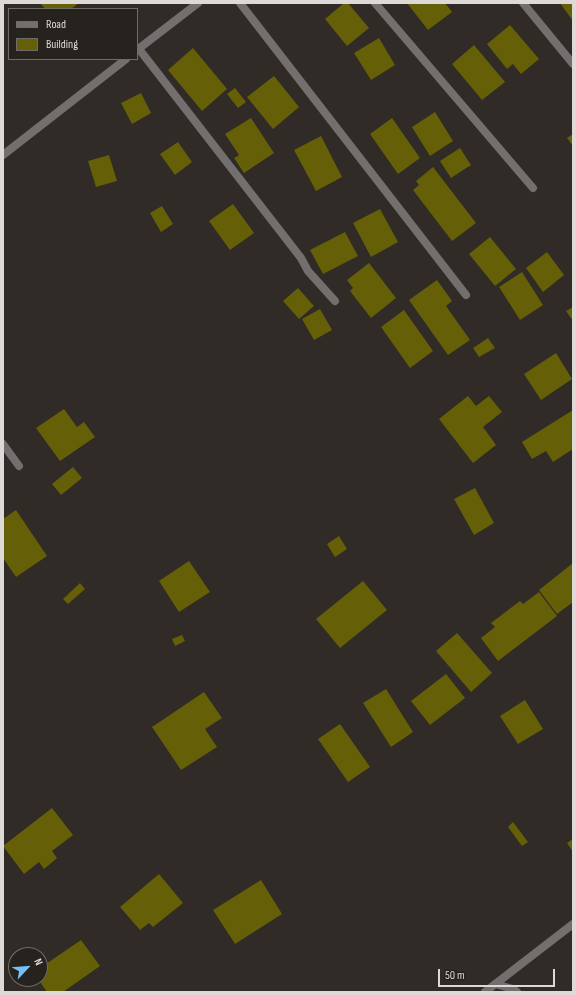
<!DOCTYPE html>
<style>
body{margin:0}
#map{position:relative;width:576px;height:995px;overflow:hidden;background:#302b26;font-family:"Sofia Sans Condensed",sans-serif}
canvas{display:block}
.frame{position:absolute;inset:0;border:4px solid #dcd9d6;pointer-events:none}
.legend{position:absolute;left:8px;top:8px;width:130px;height:52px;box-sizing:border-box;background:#26221d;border:1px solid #6f6b67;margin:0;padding:5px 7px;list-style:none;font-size:12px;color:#dcd9d6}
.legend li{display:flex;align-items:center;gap:8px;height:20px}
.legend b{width:20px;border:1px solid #6f6b67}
.north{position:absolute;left:8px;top:947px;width:40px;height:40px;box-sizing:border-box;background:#26221d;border:1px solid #6f6b67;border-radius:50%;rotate:64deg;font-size:11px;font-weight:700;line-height:16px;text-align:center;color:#dcd9d6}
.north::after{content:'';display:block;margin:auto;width:14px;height:18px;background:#73c1f6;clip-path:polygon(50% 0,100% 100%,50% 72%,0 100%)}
.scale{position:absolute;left:438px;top:969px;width:117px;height:18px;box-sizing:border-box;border:2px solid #dcd9d6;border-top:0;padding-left:5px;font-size:12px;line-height:14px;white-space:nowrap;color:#dcd9d6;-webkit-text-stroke:3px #26221d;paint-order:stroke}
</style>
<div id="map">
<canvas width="576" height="995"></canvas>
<div class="frame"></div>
<ul class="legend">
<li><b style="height:5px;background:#736f6e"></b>Road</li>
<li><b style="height:11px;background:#655f07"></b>Building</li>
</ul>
<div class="north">N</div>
<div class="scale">50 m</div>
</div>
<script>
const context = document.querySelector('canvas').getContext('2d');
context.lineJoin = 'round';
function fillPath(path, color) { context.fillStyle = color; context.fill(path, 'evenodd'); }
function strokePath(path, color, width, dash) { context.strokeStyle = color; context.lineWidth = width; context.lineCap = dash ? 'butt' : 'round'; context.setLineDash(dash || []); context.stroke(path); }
fillPath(new Path2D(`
 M40,3H79L71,9H45Z
 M344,3H348L369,28L347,46L325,19Z
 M407,3H445L452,12L428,30Z
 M560,3H573V21Z
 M510,25L539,59L521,74L513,64L507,69L487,44Z
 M379,38L395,65L371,80L354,53Z
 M474,45L505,82L482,100L452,64Z
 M193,48L227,89L202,111L168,70Z
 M274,76L299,107L273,129L247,97Z
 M235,88L246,102L238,108L227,94Z
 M141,93L151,113L132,124L121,103Z
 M435,112L453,141L430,156L412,127Z
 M251,118L274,153L244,173L234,158L239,155L225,134Z
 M392,118L420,158L398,174L370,134Z
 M573,134V146L567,138Z
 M321,136L342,177L316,191L294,150Z
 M178,142L192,162L175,175L160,154Z
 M460,148L471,165L451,178L440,161Z
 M109,155L117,181L96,187L88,161Z
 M433,167L476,223L452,241L413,190L419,185L416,181Z
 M233,204L254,233L230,250L209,221Z
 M162,206L173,224L161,232L150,213Z
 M380,209L398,242L371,257L353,223Z
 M345,232L358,256L323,274L310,250Z
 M490,237L516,269L495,286L469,254Z
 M547,252L564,275L543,292L526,268Z
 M369,263L396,298L371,318L350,291L353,288L347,280Z
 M522,272L543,305L520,320L499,287Z
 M437,280L452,301L446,306L470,340L448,355L409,300Z
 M298,288L314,306L299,319L283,301Z
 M573,307V321L566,311Z
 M320,309L332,330L314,340L302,319Z
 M404,310L433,351L410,368L381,327Z
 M488,338L495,348L479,357L473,348Z
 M556,353L572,379L541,400L524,374Z
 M468,396L476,406L489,396L502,412L483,427L496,445L473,463L439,419Z
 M64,409L77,427L84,422L95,437L60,461L36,428Z
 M573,410V449L553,462L546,451L532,459L522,442Z
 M73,467L82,478L61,495L52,484Z
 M475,488L494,523L474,535L454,499Z
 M16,510L47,556L16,577L3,558V519Z
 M339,536L347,549L335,557L327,544Z
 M189,561L210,592L179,612L159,581Z
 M573,563V602L557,614L539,590Z
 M363,581L387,610L340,648L316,619Z
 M80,583L85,589L68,604L63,599Z
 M539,592L557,616L498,661L481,638L495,627L491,623L520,601L523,604Z
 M457,633L492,673L471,692L436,651Z
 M182,635L185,641L175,646L172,639Z
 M446,674L465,698L430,725L411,701Z
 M386,689L413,732L391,747L363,703Z
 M204,692L222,718L205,729L217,747L181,770L152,727Z
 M525,700L543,729L518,744L500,716Z
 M340,724L370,767L348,782L318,739Z
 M52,808L73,835L52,851L57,858L44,869L39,862L24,874L3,846Z
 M513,822L528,842L522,846L508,827Z
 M573,839V852L567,843Z
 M159,874L183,903L153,927L149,923L140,930L120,907Z
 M261,880L282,914L235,944L213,910Z
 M81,940L100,966L63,992H47L38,979H40V968Z`), '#655f07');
strokePath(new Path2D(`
 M240,3L466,295
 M375,3L533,188
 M523,3L573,64
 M139,49L301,258L308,271L335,301
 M137,50L198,3
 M3,155L126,59
 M3,444L19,466
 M495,984L513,989L517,992
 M485,992L573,924`), '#736f6e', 8);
</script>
